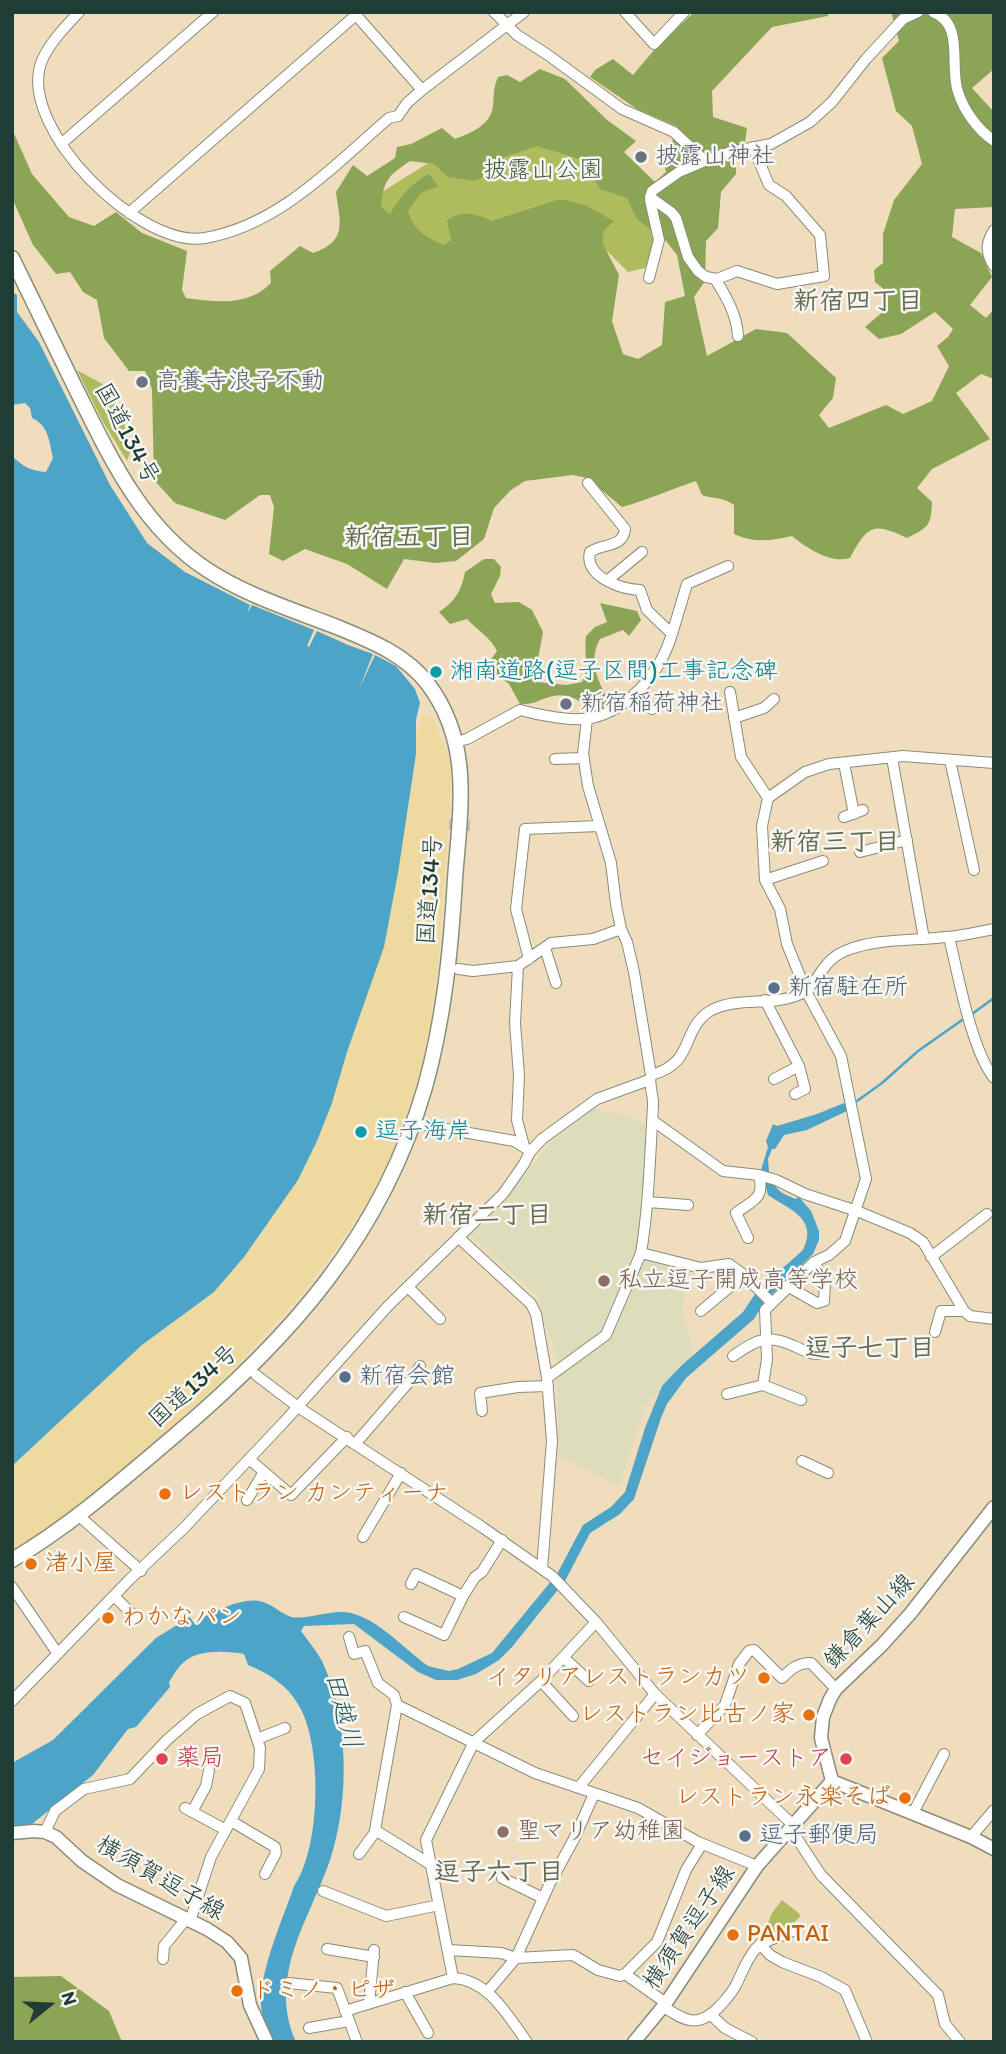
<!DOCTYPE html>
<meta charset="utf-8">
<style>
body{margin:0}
#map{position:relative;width:1006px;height:2054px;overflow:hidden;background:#f0ddbe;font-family:Itim,sans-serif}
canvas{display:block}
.frame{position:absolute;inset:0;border:14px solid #1f3d34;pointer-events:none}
.north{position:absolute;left:14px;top:1970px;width:70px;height:70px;-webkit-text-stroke:5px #f6f6f2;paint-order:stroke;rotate:72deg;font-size:19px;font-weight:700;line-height:28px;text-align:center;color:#1f3d34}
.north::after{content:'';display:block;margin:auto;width:24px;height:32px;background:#1f3d34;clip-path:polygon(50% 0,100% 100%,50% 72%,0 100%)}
</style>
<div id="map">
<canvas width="1006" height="2054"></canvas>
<div class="frame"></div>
<div class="north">N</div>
</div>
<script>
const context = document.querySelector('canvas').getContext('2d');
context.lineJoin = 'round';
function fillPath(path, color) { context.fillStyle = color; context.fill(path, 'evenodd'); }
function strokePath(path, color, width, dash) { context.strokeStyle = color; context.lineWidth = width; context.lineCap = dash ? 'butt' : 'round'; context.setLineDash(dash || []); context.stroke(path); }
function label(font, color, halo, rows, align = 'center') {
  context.font = font + ' Itim,"Klee One",sans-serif'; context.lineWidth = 5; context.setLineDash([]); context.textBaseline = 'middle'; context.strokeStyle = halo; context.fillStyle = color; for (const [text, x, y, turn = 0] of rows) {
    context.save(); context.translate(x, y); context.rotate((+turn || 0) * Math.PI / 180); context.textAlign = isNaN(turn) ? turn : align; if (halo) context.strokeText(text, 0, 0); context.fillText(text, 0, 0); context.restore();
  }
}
fillPath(new Path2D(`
 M589,1107L648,1123L637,1254L690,1267L682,1311L695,1358L646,1405L619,1485L558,1456L557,1359L537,1296L469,1234L501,1205L553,1139Z`), '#deddbb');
fillPath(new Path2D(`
 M546,121L650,218L656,243L651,260L645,268L628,272L573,217L408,258L371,199L455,146Z
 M77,370L108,387L123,420L131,449L127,461L102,420Z
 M782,1900L801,1915L788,1930L769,1936L764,1933L772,1913Z`), '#afbc5e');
fillPath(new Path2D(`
 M694,12H829L828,16L772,27L712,91L713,117L747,128L745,142L736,156V174L721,192L718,228L706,241L705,281L694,297L707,356L756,329L787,333L836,378L833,398L819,415L829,428L886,405L903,414L932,401L949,366L937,346L948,337L953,329L935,312L901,334L879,339L865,327L885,310L886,291L875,282L874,270L883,263V234L894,200L922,164L912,126L896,111L882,58L899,41L892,15L889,12H994V69L972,88L994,112V207L955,209L952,237L981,253L992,277L970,305L986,318L994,309V379L981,374L956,393L990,439L932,469L917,488L932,502C931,526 929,527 907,538C873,522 868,525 850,558C830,564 807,548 792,536C770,541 754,543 734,534V505C723,497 714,499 702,495L696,481C671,489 648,500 622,507L587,478L573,475L525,481L511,490L494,508L484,539L456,561L435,563L404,559L387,589L347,564L305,549L283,561L269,554L274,507L270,495H260L225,520L175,503L154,480L152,389L145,371H129L104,338L97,300L83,292L70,272L56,274L33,245L12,198V129L32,174L69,217L94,226L116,212L142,233L187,251L182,290L186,298C216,302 247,307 271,283L270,271L300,246L313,253C348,241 340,223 336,192L353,165L367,176L395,158L397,147L411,144L442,128L455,139C471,133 491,125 493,106C494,95 493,88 498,77L507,75L520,82L540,69L565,79L606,119L636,141L624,152L655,182L666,172L662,155L672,142L678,127L637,109L590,77L595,70L613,59L633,75L655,49ZM537,146L583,160L600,189L627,198L637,219L666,241L677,255L685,296L665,302L662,345L638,359L623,354L612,321L619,275L602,242L604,230L614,221L585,205L560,199L492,221C475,213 464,210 447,220L451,240L444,245C428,239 412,229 408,211L421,193L438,186L429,174C412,182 399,198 390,214L381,207C383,180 389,175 410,161L434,164L448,177L475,181L488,175L504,157Z
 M484,559H494L501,567L500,576L491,594L495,603L519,602L532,610L543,632L535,675L537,682L566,685L582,682C589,670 584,651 586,636L595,627L607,622L600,603L637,611L641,620L629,636L623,630L600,639C587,663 599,682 610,704L596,712C583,703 570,692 553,696C539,699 536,705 520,704L509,684L495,673L490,661L497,651C492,639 476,629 467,619L450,624L439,612C455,601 461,592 465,572Z
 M61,1976L109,2011L122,2042H12V1977Z`), '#8ba455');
fillPath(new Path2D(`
 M431,714L451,760L450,805L438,965L430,1025L420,1072L397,1142L368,1201L333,1253L303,1292L241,1361L213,1389L112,1479L44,1531L12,1549V1466L142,1345L214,1292L244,1257L298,1180L332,1103L347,1052L384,947L416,757V736L422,716Z`), '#eeda9e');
fillPath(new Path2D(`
 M12,292L17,295V312L39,342L110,485L147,543L185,572L250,605L247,613L252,605L314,630L307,646L309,647L317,631L348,645L373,654L359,689L375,655L396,666L415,689L420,703L416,720V754L398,873L384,947L347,1052L332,1103L317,1141L298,1180L244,1257L214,1292L142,1345L12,1466V456C22,466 31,471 46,472L53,458C49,441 49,426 32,418L30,408L25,403L12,405Z
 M844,1103L849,1110L807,1130L784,1135L775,1149H772L768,1159L769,1172C774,1177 772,1181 776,1187C780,1193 789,1196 795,1199L799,1197L811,1211L819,1231V1240L813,1254L764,1302L754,1319L686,1378L667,1404L661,1418L634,1499L620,1514L590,1533L565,1581L512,1647L499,1660L476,1674L457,1680H436L418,1672L354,1624L304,1626L301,1631C308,1641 316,1650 322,1661C349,1718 350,1800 330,1860C309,1921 267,1976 296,2042H275C271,2034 266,2026 263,2017C253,1983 283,1920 294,1886C321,1848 323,1744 298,1704C287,1685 268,1673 248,1665L244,1654C226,1651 197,1649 183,1663C177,1668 173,1676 169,1682L170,1687L136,1727L128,1729L93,1775L32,1824L12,1826V1763L53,1740L156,1638L190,1617L193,1622C212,1614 242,1595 263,1602C273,1605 282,1614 291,1617C302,1620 329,1611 343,1612C373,1613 404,1649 428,1666L449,1671L458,1669L492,1653L557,1574L583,1525L611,1507L625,1492L645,1428L662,1386L681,1366L743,1312L757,1291L803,1250C819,1218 788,1209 768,1195L761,1170L768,1147L766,1141L773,1124L777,1126L817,1114Z`), '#4ca5c9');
strokePath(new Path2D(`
 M972,1014L994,998
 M857,1101L882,1083L918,1051L965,1018`), '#4ca5c9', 2.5);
strokePath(new Path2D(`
 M449,824L470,826`), '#c6bda2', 10, [10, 5]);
const minor = new Path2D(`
 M79,12C66,26 48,44 41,63C18,129 140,249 205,238C280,225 334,165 389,118L398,116L407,103L422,90L524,12
 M494,12L517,35L548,55L622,109L674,132L705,161
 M625,12L654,44L684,12
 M933,12C965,24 949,66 958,92C964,111 978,130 994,141
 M61,144L213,12
 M650,197L671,212L676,218L688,257L698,271L706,277L717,279L737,271L777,284L824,276L820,235L786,196L769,185L753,147
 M129,213L356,15L422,90
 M994,230C986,243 985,252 994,266
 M649,278L659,240L650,200L652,191L679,172L705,161L731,152L771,144L810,122L832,102L866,59L903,19L918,12
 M715,279C726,296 737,315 738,336
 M608,580L642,552
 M672,634L687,584L728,566
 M730,692L741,757L768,798
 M635,693L652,709
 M734,718L764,708L774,699
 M587,719L583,754L588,786L611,863L616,904L621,929L627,942L634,972L651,1075C648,1084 654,1096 653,1106C650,1155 649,1204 641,1253L701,1268L729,1264L744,1275L771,1302
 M463,740L467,739L520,710C538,715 573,722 591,718C630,710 661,671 672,634L647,610L640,590C621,589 584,577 590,552C603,543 623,548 625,529L588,483
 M892,758L924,939
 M555,759L584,758
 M950,760L974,870
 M844,763L854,814
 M844,817L863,810
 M860,852L907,840
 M765,880L823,861
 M949,937C958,974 971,1049 994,1078
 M545,948L556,983
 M529,959L516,909L525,829L599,826
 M518,966L515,1023L519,1076L517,1120L524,1146
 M458,969L473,971L518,966L551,943L593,939L621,929
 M765,1000L799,1066L805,1089L795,1094
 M651,1075C696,1063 680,1030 710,1011C738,995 777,1008 804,992C819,983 821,961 845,951C876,938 914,941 946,937C962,936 978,932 994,929
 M774,1079L799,1066
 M652,1120L723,1171L759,1175L776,1180L805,1194L857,1211L910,1233L923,1242L964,1311L970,1316L994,1319
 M424,1125L514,1141L527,1149
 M648,1202L688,1205
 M458,1237L531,1304L536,1314L547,1378L552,1441L542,1569
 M748,1238L736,1213C753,1200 765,1199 759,1175
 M931,1257L987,1214
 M787,1286L817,1303L824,1301L825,1282L814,1262
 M408,1287L440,1319
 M701,1311L744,1275
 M935,1332L941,1311H964
 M733,1356C757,1340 765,1333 794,1346C804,1350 810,1355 821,1354
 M256,1375L298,1407L482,1527L552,1576L596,1622L655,1694L793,1825L794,1834L821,1875L938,1995L945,2024L960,2042
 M547,1378L606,1335L641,1253
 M763,1385L767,1359L765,1310L814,1262L829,1255L845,1241L866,1179L841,1056L806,991L787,944L780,909L765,880L762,826L768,798L805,772L829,764L903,756L994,763
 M727,1394L763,1385L801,1400
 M482,1411L480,1393L518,1387L548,1386
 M356,1443L414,1376L420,1366
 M249,1459L291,1495L347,1437
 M802,1461L828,1473
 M247,1500L264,1472
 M78,1515L141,1571
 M363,1537L401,1473
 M411,1584L416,1574L463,1596L475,1577L482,1572L502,1540
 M12,1587L58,1654
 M114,1596L137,1619
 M404,1617L444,1635L463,1596
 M349,1637L354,1654L365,1651L378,1683L394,1695L397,1705L375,1830L430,1864
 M563,1657L589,1681
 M541,1681L573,1716
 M12,1701L130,1579L184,1528L284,1422L388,1306L503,1194L524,1164L530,1152L542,1139L597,1099L649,1080
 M397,1705L535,1773L638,1808L698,1842L757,1866
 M697,1735L725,1705L739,1664L749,1651L754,1650L782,1678C791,1669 797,1663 811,1663L836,1689
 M257,1739L285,1728
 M579,1787L655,1694
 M185,1808L226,1830
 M192,1812L206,1786L209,1770
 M913,1813L944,1754
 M231,1821L275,1847L276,1853L265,1874
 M45,1832L55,1811L84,1789L130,1779L168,1739L197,1714L230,1696L245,1703L260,1748L259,1769L211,1857L190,1921
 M971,1837L994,1810
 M359,1854L376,1831
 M502,1878L543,1898
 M323,1891L386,1916L439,1905
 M760,1944L770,1955L782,1962L821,1977L845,1990L867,2042
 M327,1949L374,1957
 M449,1950L501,1953L516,1958L573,1955L598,1970L620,1976L625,1974L666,2003
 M163,1959L164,1946L186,1919
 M625,1974L657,1942L686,1870L702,1844
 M453,1978L426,1840L474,1742L541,1681L596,1622
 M288,1983L337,1988L357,2042
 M488,1991L516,1958L551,1881L574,1839L594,1794
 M405,1992L428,2033
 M369,2004L374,1950
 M664,2007C686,2022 699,2028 720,2006C726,1999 732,1993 736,1985C742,1973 746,1961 754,1951C763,1938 783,1938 796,1929
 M345,2011L453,1978C489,1980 507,2015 527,2042
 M711,2015L725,2028L752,2042
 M309,2028L349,2021`);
const major = new Path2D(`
 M832,1781L821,1738L823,1717L830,1699L836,1689L882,1645L910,1614L994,1507
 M832,1781L971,1837L994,1849
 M12,1833L34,1831L45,1832L56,1837L82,1861L117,1885L207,1929L227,1942L241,1958L250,2005L267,2042
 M634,2042L666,2003L757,1866L832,1781`);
const highway = new Path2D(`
 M12,258C33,301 54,344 75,387C109,455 140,525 206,569C245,595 293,610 337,627C371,641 405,654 428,684C473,744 460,810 455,879C451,949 444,1019 425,1087C382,1236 289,1339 173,1437C121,1481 70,1526 12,1560`);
strokePath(minor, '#888d79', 12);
strokePath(major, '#888d79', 15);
strokePath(highway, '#888d79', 17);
strokePath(minor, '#fff', 10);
strokePath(major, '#fff', 12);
strokePath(highway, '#fff', 14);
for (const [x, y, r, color] of [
 [641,157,7,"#6b7280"],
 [142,382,7,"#6b7280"],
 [436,672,7,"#0f9aa8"],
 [566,704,7,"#6b7280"],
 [774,988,7,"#5c6f8a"],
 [361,1132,7,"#0f9aa8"],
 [604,1281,7,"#8d6e63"],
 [345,1377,7,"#5c6f8a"],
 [165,1494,7,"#e8710a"],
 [31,1564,7,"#e8710a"],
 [108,1618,7,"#e8710a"],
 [764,1678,7,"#e8710a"],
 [809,1715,7,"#e8710a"],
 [162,1759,7,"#e0444e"],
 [846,1759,7,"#e0444e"],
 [905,1798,7,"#e8710a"],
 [503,1832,7,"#8d6e63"],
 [745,1836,7,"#5c6f8a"],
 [733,1935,7,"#e8710a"],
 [237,1991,7,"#e8710a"]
]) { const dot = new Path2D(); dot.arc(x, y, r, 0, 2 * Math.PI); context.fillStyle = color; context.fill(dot); strokePath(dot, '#f6f6f2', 2.5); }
label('24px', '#5b616d', '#f6f6f2', [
 ["披露山神社",655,157],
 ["高養寺浪子不動",156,382],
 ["新宿稲荷神社",580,704]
], 'left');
label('24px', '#435d3e', '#f6f6f2', [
 ["披露山公園",543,171]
]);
label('24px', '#1f3d34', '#f6f6f2', [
 ["国道134号",126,434,62],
 ["国道134号",431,890,-86],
 ["国道134号",194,1387,-42],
 ["鎌倉葉山線",870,1622,-47],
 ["横須賀逗子線",160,1879,30],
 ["横須賀逗子線",690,1928,-56]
]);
label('24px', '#0d838f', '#f6f6f2', [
 ["湘南道路(逗子区間)工事記念碑",450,672],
 ["逗子海岸",375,1132]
], 'left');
label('24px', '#4e5e75', '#f6f6f2', [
 ["新宿駐在所",788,988],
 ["新宿会館",359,1377],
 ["逗子郵便局",759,1836]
], 'left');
label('24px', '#785e54', '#f6f6f2', [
 ["私立逗子開成高等学校",618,1281],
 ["聖マリア幼稚園",517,1832]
], 'left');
label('24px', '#c56008', '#f6f6f2', [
 ["レストラン カンティーナ",179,1494],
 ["渚小屋",45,1564],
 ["わかなパン",122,1618],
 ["イタリアレストランカツ",750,1678,"right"],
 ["レストラン比古ノ家",795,1715,"right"],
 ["レストラン永楽そば",891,1798,"right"],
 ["PANTAI",747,1935],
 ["ドミノ・ピザ",251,1991]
], 'left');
label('24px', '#be3a42', '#f6f6f2', [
 ["薬局",176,1759],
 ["セイジョーストア",832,1759,"right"]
], 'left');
label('bold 26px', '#656950', '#f6f6f2', [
 ["新宿四丁目",858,302],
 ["新宿五丁目",409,538],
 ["新宿三丁目",835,843],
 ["新宿二丁目",487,1216],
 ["逗子七丁目",870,1349],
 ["逗子六丁目",499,1873]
]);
label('italic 26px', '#2c5c61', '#f6f6f2', [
 ["田越川",342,1711,75]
]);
</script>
